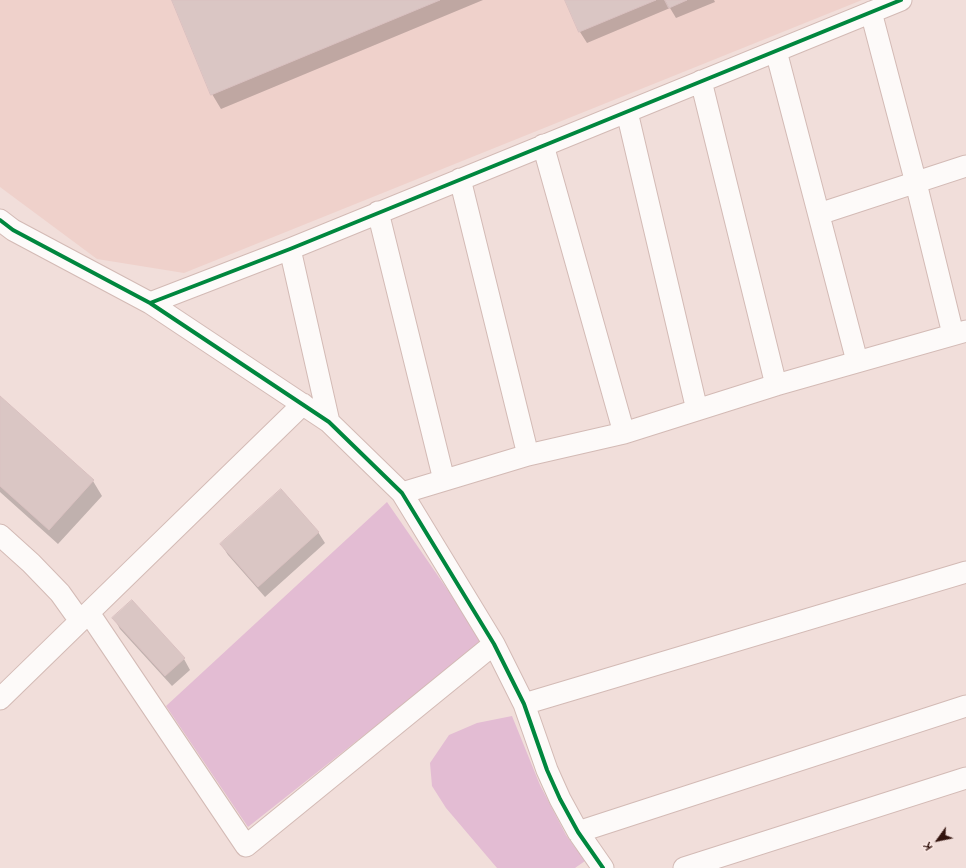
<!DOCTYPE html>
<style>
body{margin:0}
#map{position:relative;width:966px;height:868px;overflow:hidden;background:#f1deda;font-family:Quicksand,sans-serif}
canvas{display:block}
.north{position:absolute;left:918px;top:820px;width:40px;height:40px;-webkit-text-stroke:3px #fce9e5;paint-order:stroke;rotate:237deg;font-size:11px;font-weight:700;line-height:16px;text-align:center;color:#33140e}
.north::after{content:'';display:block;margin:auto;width:14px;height:18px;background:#33140e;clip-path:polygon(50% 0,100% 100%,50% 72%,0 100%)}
</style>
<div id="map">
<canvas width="966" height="868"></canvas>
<div class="north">K</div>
</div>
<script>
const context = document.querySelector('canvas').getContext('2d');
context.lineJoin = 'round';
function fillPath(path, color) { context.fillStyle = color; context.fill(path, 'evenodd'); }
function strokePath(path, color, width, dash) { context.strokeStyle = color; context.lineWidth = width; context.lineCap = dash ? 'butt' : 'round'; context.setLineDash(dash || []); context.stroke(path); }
fillPath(new Path2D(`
 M0,0H862L184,273L97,259L0,187Z`), '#efd1cb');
fillPath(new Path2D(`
 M387,502L483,641L248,827L166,706Z
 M512,716L540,785L566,835L585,861L575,868H497L446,808L432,786L430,763L449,735L477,723Z`), '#e3bcd3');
fillPath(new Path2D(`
 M173,0H483L221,109L212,94Z
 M566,0H714L715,2L676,18L670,8L587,43L580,32Z
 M0,397L93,481L102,496L58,544L0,492Z
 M318,532L325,543L265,597L228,555L221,544Z
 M114,618L184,659L190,670L172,686L120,629Z`), '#0003');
const building = new Path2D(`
 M172,0H440L211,95Z
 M565,0H656L579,32Z
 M665,0H687L669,8Z
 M0,396L94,480L49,530L0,486Z
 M281,489L319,532L258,587L220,544Z
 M132,600L185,658L165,676L112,618Z`);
fillPath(building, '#dac6c4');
strokePath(building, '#d9c0c0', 1);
const minor = new Path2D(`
 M871,12L916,183L953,334
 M776,51L857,361
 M701,81L776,385
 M627,112L697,410
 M543,145L624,433
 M460,179L528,455
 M378,212L444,480
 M819,214L966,166
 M0,220L13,230L150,303L329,422L402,493L494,644L524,704L547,770L560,799L578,832L603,868
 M290,249L329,422
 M150,303L290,249L901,0
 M402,493L528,455L624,433L776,385L966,331
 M0,535L31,563L60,593L80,621
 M89,613L246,846L494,644
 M0,699L303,404
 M524,704L966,572
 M578,832L966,706
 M684,868L966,778`);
strokePath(minor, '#d3bab5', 23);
strokePath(minor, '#fdfaf9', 21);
strokePath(new Path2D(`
 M0,220L13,230L150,303L329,422L402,493L494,644L524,704L547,770L560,799L578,832L603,868
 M150,303L290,249L901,0`), '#00873e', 4);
</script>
